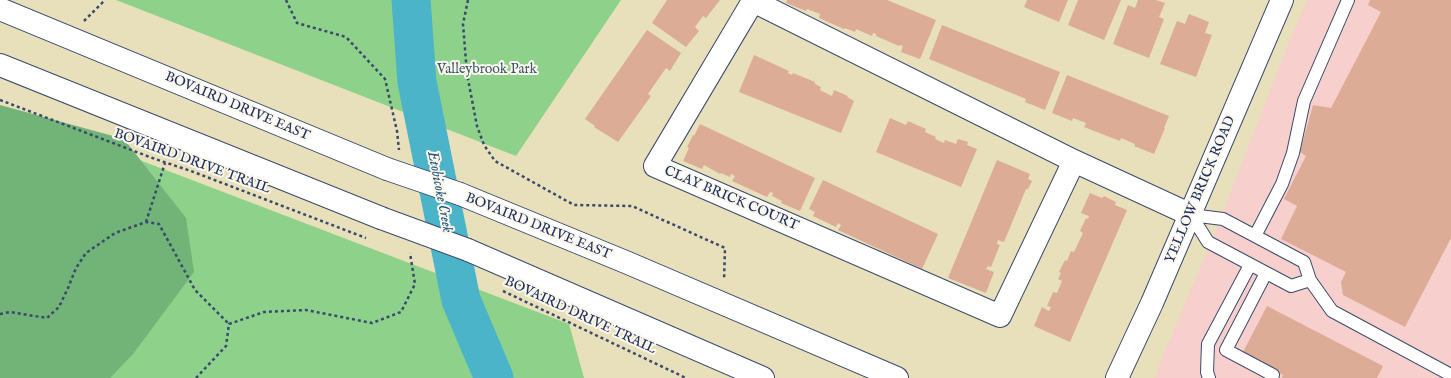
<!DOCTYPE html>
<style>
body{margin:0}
canvas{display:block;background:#e7e0bb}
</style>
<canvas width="1451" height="378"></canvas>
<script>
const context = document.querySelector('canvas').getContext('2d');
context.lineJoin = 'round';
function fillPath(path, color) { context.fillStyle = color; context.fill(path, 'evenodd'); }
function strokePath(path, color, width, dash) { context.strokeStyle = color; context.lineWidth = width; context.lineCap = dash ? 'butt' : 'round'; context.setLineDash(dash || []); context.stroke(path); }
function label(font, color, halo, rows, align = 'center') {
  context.font = font + ' "IM FELL English",serif'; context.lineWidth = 4; context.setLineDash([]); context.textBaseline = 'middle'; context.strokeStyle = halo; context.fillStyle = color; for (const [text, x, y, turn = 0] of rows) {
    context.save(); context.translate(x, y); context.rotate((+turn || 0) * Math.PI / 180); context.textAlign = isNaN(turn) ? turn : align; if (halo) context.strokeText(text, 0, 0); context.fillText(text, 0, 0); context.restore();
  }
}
fillPath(new Path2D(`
 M1307,0H1451V378H1155L1159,365L1214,235L1290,39Z`), '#f7d0cd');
fillPath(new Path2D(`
 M116,0H621L516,156Z
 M53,127L569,324L584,378H0Z`), '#8dd18b');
fillPath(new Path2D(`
 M0,105L124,139L186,218L194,272L133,354L110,378H0Z`), '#72b377');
strokePath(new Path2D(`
 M411,0L417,82L461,300L494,378`), '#4bb4c9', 39);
fillPath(new Path2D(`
 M667,0H720L706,18L703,16L695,27L699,31L686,47L652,23Z
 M787,0H887L936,20L920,59L901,52L903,46L900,45L899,46L876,36V34L873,33L872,36L856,29L855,32L845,28L844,29L819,18L820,14L807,9L806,11L786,3Z
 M1027,0H1068L1059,22L1024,7Z
 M1078,0H1121L1104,40L1068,25Z
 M1138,0H1156L1165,3L1159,17L1164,19L1149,58L1113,44L1128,5L1135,8Z
 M1370,0H1451V238L1405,327L1343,295L1341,282L1346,272L1281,239L1297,206L1284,199L1306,156L1300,152L1313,105L1331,108L1381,12L1368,5Z
 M1189,14L1209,22L1205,33L1212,35L1196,77L1160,64L1177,21L1185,24Z
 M942,25L1060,72L1045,110L1025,102L1026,99L929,59Z
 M647,30L681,53L670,71L666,68L648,94L651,96L618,142L594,127L595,126L585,119Z
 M754,55L789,71L788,73L792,75L793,73L815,82V84L821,87L820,90L832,96L834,90L848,96L847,97L854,101L841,133L739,92Z
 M1067,75L1169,116L1164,128H1165L1154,154L1134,146L1135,144L1121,138L1120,141L1084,127L1086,123L1073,118L1072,121L1052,113Z
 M890,118L906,125L908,121L926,129L925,132L936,137L935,139L944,143L945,140L956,144L958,139L968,142L967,145L977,149L961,187L876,152Z
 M700,124L815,178L800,211L781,203L782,201L772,196L773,193L770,192L767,197L732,181L735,176L731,174L730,177L721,173L720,174L704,165L702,169L683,161L689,148L687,147L693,135L694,136Z
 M997,160L1030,174L1028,179L1032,181L1028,189H1026L1004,242L998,240L997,244L1000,245L991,267L988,266L986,269L994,272L986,293L948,278Z
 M823,180L938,234L922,269L838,230L841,225L838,223L836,227L813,216L815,212L809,209Z
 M1090,193L1102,198L1104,196L1116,202L1115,205L1127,210L1070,342L1034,326L1042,307L1049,311L1051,307L1047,306L1053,292L1057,293L1062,281L1058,279L1061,273L1059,272L1065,260L1067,261L1071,251L1074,252L1083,233L1080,231L1086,218L1088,219L1089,216L1081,213Z
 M1267,306L1383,366L1377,378H1282L1283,375L1242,354Z`), '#dcac97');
const lane = new Path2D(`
 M1191,215L1223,219L1304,262L1310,280L1332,311L1451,375
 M1191,215L1208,242L1291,286L1310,280
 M1255,236L1282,184L1293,153L1304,101L1348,0
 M1266,273L1226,350L1273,375
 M1209,378L1207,372L1208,344L1250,265`);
const street = new Path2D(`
 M1074,161L1000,316L655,166L753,1L1074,161L1191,215
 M1117,378L1152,303L1282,0`);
const primary = new Path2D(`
 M0,9L387,169
 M0,65L381,218
 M460,194L628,263L897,378
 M468,250L763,378`);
strokePath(lane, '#3a4a6c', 14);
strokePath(street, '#3a4a6c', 24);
strokePath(primary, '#3a4a6c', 24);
strokePath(new Path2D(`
 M286,0L297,23L346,37L385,79L397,131L399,150
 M468,0L463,24L467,74L477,126L484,145L495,161L574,205L632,206L725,248L724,280
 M84,21L105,0
 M0,100L155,159L191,171L366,238
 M146,222L165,163
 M503,291L686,378
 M0,314L10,312L47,318L59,307L68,288L76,268L86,253L115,233L146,222L159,224L195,290L229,324
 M196,378L226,346L229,324L264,312L306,310L372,323L401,312L415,284L410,253`), '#3a4a6c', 2.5, [3, 3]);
strokePath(lane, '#fff', 12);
strokePath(street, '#fff', 22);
strokePath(primary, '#fff', 22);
const primaryBridge = new Path2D(`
 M387,169L460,194
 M381,218L468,250`);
strokePath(primaryBridge, '#3a4a6c', 24, []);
strokePath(primaryBridge, '#fff', 22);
label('14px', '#385869', '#fbf7ec', [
 ["Valleybrook Park",487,70]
]);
label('14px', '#1b2f5e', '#fbf7ec', [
 ["BOVAIRD DRIVE EAST",237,107,23],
 ["BOVAIRD DRIVE TRAIL",192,162,20],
 ["YELLOW BRICK ROAD",1201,190,-67],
 ["CLAY BRICK COURT",731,199,23],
 ["BOVAIRD DRIVE EAST",538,227,22],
 ["BOVAIRD DRIVE TRAIL",580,316,25]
]);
label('italic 15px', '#29577e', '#fbf7ec', [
 ["Etobicoke Creek",439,192,79]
]);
</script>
